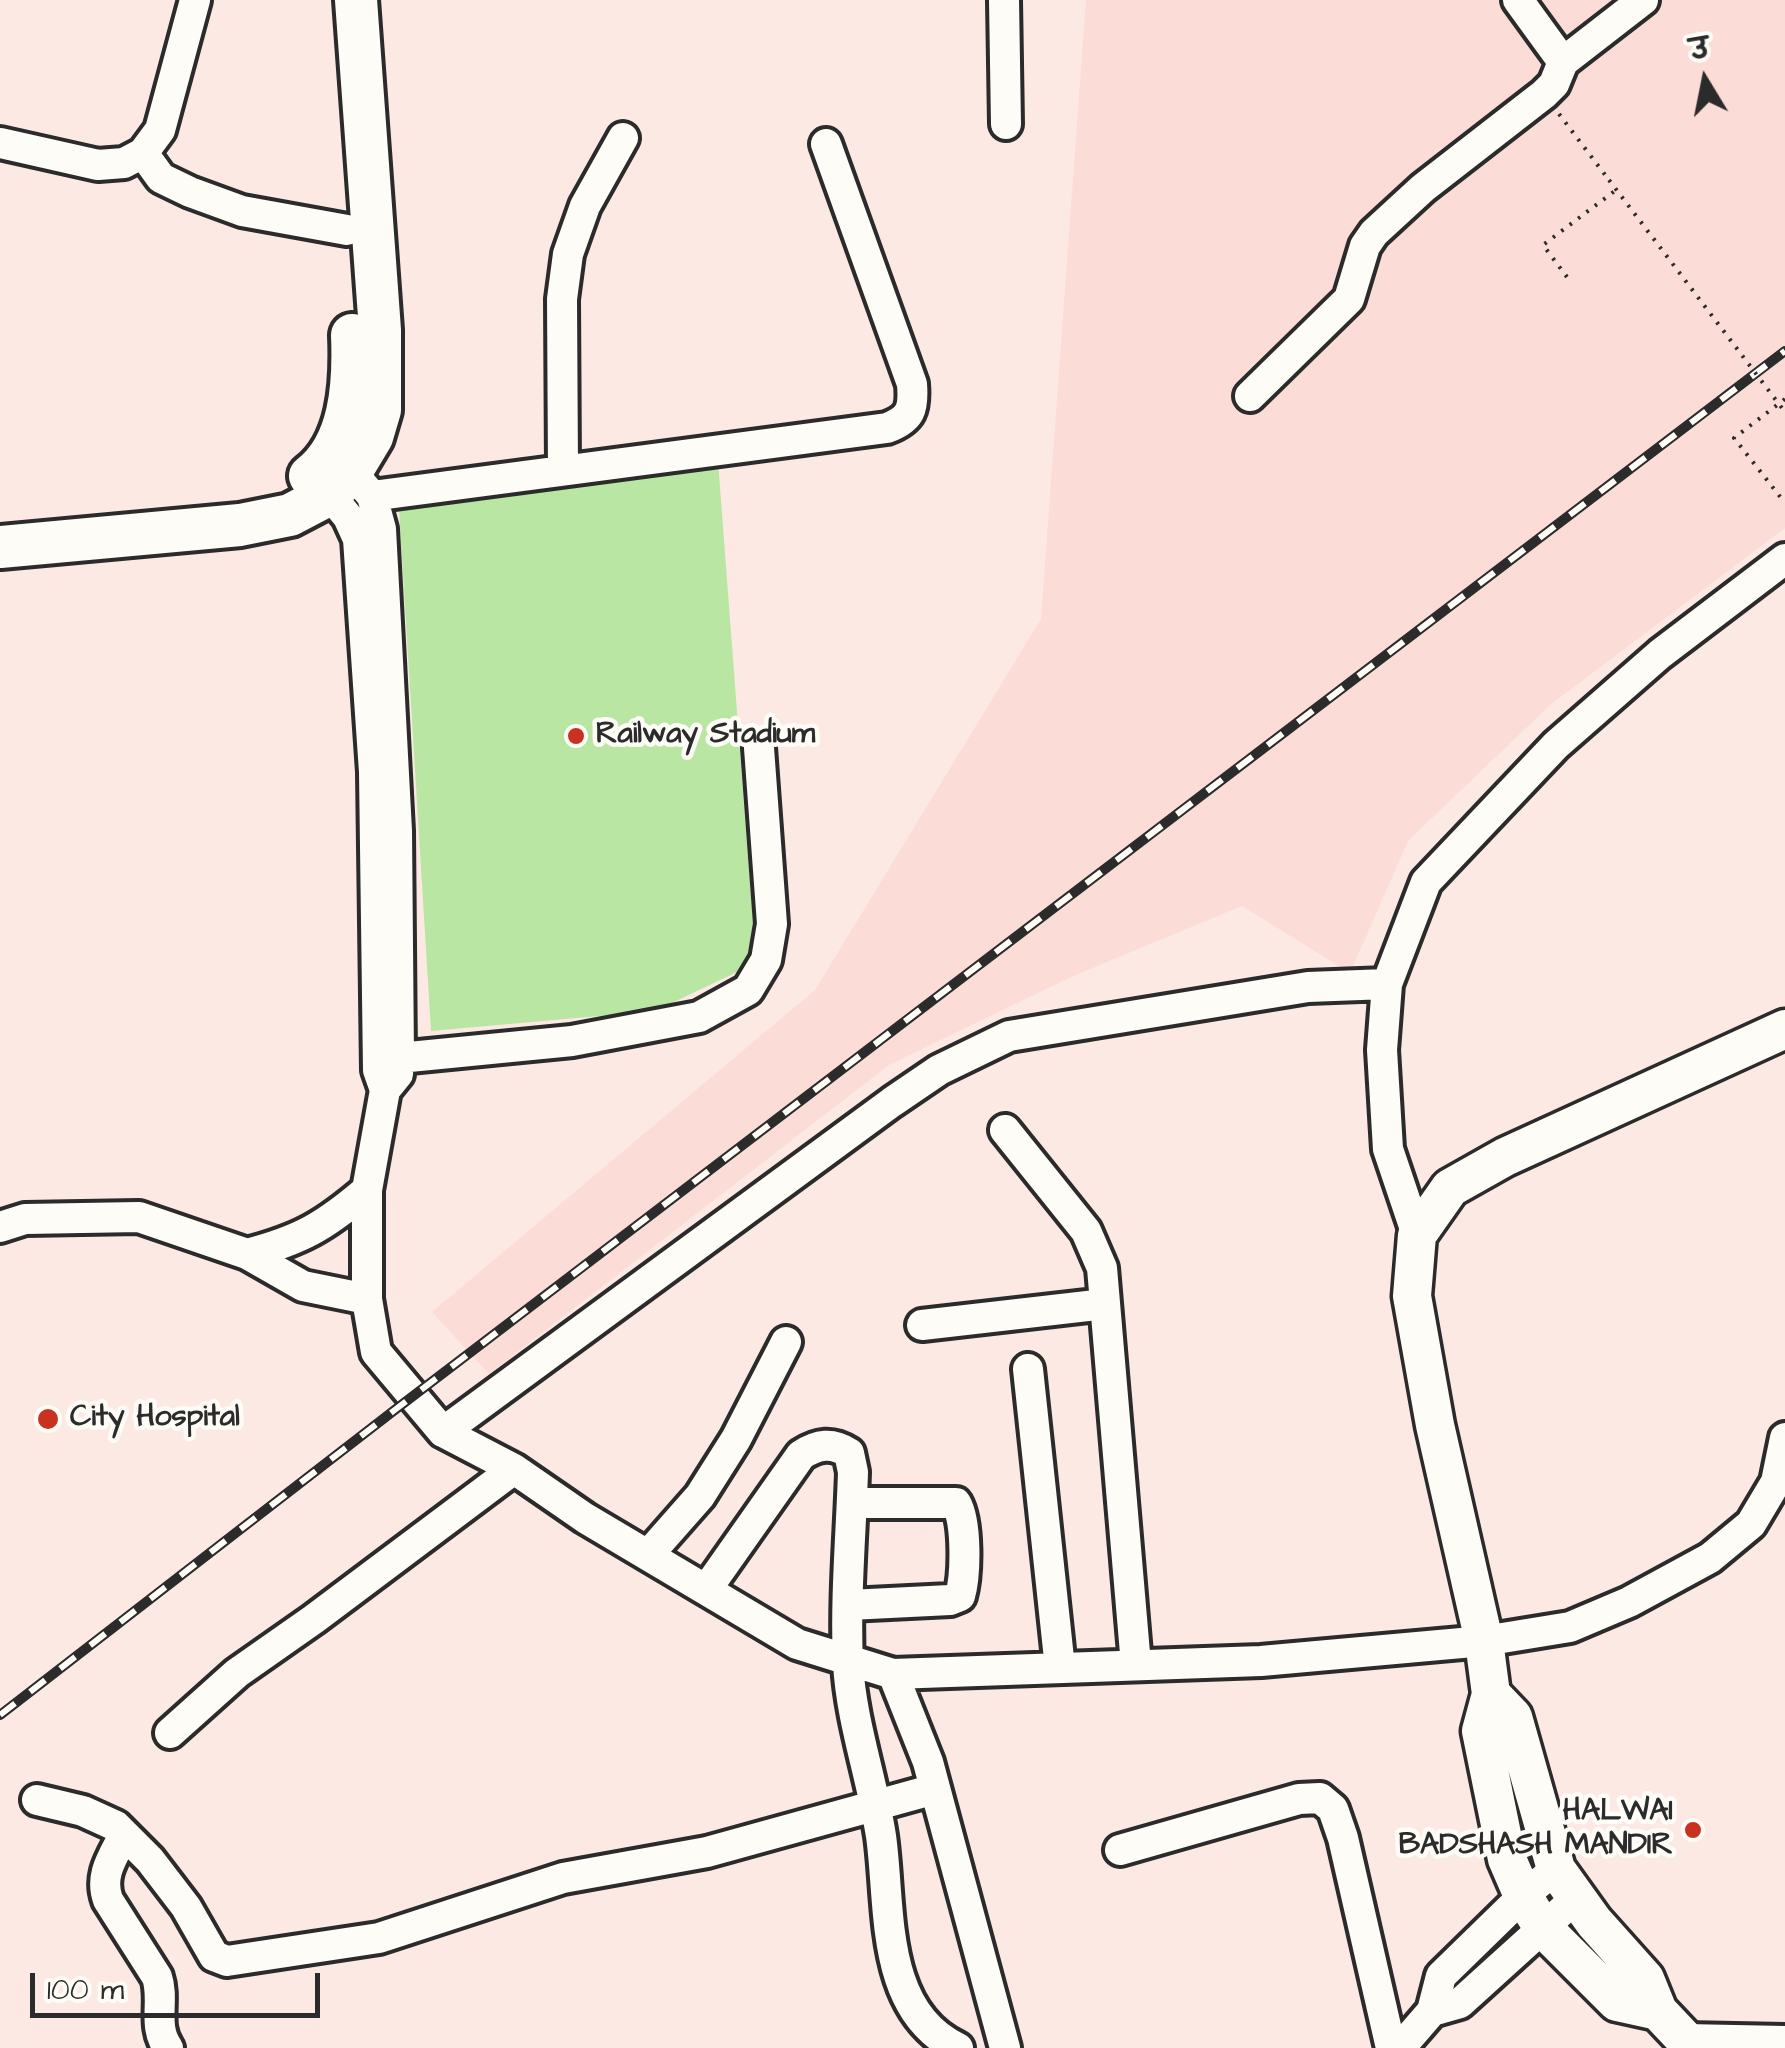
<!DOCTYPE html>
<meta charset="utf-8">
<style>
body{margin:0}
#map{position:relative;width:1785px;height:2048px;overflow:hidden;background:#fce9e4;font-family:"Architects Daughter","Playpen Sans Deva",sans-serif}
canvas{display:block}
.north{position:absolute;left:1655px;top:30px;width:100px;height:100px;-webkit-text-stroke:8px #fdfcf7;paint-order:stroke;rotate:350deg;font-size:28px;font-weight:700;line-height:40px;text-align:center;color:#2b2b2b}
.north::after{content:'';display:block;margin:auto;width:35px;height:45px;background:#2b2b2b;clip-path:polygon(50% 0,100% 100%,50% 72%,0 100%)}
.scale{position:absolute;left:30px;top:1973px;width:290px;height:45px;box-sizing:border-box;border:5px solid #2b2b2b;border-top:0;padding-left:12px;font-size:30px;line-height:35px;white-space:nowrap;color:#2b2b2b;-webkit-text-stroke:8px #fdfcf7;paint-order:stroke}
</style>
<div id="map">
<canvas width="1785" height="2048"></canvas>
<div class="north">उ</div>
<div class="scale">100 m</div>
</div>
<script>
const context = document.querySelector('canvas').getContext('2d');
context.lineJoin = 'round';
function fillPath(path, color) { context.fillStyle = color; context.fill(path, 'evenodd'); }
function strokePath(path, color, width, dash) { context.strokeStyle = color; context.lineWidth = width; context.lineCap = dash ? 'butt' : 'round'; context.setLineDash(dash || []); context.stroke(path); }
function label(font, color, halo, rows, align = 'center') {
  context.font = font + ' "Architects Daughter",sans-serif'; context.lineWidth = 9; context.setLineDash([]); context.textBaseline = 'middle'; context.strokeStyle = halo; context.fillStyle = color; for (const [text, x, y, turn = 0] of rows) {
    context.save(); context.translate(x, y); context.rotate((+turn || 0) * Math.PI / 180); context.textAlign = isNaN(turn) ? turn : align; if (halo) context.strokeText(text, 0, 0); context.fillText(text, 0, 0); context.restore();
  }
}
fillPath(new Path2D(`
 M1086,0H1785V528L1550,705L1408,841L1350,973L1242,906L1073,976L889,1065L489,1374L432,1312L815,990L1041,619Z`), '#fbdcd7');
fillPath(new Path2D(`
 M718,461L756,963L655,1011L431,1031L399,509Z`), '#bae6a3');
const minor = new Path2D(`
 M1004,0L1006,124
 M1518,0L1563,62L1643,0
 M0,143L98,165L124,163L143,153L160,130L195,0
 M143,153L161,178L190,192L242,211L347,230
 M1250,396L1349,299L1365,246L1374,233L1423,188L1544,94L1554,84L1563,62
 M563,470L562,299L568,254L585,206L623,138
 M319,482L348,517L358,539L374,772L378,1070L385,1090L367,1190V1299L376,1352L443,1432L514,1469L585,1518L797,1644L893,1674L1261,1661L1484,1641L1570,1627L1629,1602L1710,1558L1751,1524L1776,1482L1785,1438
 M361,483L372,496L381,529L397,831L399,1058L398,1074L385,1090
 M372,496L887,428C911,419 914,409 912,384L826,144
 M399,1058L572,1041L699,1017L748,990L766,960L772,924L759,748
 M1005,1130L1086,1231L1102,1268L1136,1665
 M0,1227L25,1219L139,1217L247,1254L303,1286L367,1299
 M1417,1235L1388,1149L1382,1050L1387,984L1426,882L1556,745L1660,654L1785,559
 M247,1254C301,1240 325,1226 367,1190
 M922,1325L1105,1304
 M1028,1369L1060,1668
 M443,1432L892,1102L939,1070L1009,1036L1308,987L1387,984
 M648,1555L700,1496L736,1439L786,1342
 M706,1590L801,1455C818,1444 832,1442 849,1453L853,1472C851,1535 845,1600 848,1663C851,1721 872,1778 881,1836C891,1906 879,2011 958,2048
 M849,1605L950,1600L960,1596C966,1575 967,1522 956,1503H852
 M893,1674L928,1762L1005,2048
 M170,1733L237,1673L314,1619L514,1469
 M37,1800L83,1811L116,1826L150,1860L186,1907L214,1956L227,1961L379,1938L563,1878L707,1852L935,1789
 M124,1835C113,1857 99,1875 108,1900L157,1977C165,2001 152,2025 168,2048
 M1120,1850L1299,1799L1320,1798L1333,1809L1343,1838L1391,2048
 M1432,2011L1460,2003L1576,1898
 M1685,2039L1785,2041
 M1400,2048L1432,2011L1441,1976L1523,1896L1556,1869`);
const major = new Path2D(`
 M1491,1694L1513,1717L1556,1869L1594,1922L1645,1979L1658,2011L1693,2048
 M1658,2011L1617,2002L1543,1928L1523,1896L1507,1859L1481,1731L1491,1694L1484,1641L1435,1425L1412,1296L1417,1235L1450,1188L1505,1157L1785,1029`);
const highway = new Path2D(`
 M310,476C351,445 354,383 352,335
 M0,547L240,525L290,515L330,494L351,472L372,437L380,410V330L356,0`);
strokePath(minor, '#2b2b2b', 38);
strokePath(major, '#2b2b2b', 45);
strokePath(highway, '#2b2b2b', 50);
strokePath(new Path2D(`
 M1559,114L1609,180
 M1567,277L1543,245L1616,190
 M1785,399L1734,438L1785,503`), '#2b2b2b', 4, [2.5, 8]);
strokePath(minor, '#fdfcf7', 30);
strokePath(major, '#fdfcf7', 38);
strokePath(highway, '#fdfcf7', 42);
const rail = new Path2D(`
 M0,1715L396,1409L1785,351`);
strokePath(rail, '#2b2b2b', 10);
strokePath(rail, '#fdfcf7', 6, [19]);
strokePath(new Path2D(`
 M1609,180L1785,412`), '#2b2b2b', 4, [2.5, 8]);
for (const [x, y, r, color] of [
 [576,736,10,"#c8321e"],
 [48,1419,12,"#c8321e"],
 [1693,1830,10,"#c8321e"]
]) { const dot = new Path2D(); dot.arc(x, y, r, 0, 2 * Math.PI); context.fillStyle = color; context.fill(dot); strokePath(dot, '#fdfcf7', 4); }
label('bold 30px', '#2b2b2b', '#fdfcf7', [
 ["Railway Stadium",596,736],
 ["City Hospital",70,1419],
 ["HALWAI",1673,1813,"right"],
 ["BADSHASH MANDIR",1673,1847,"right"]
], 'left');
</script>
